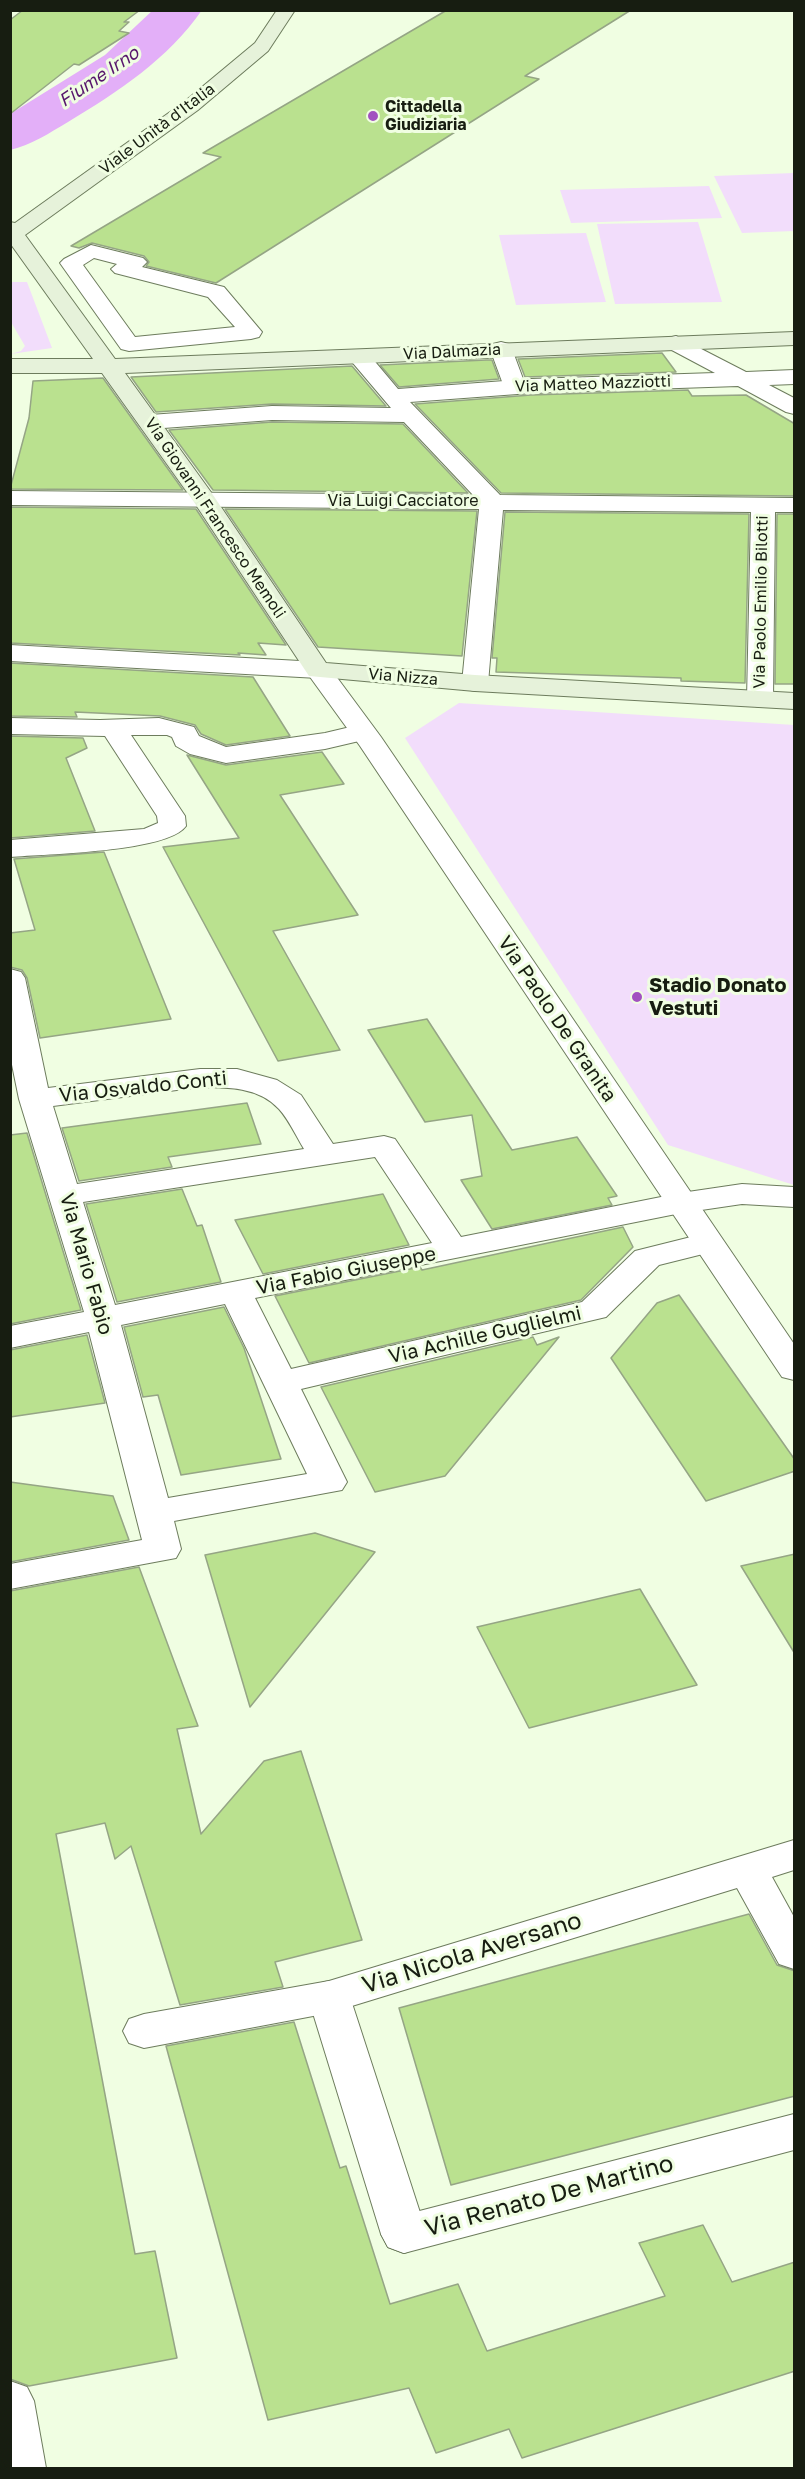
<!DOCTYPE html>
<meta charset="utf-8">
<style>
body{margin:0}
#map{position:relative;width:805px;height:2479px;overflow:hidden;background:#f0fee2;font-family:"Golos Text",sans-serif}
canvas{display:block}
.frame{position:absolute;inset:0;border:12px solid #171d11;pointer-events:none}
</style>
<div id="map">
<canvas width="805" height="2479"></canvas>
<div class="frame"></div>
</div>
<script>
const context = document.querySelector('canvas').getContext('2d');
context.lineJoin = 'round';
function fillPath(path, color) { context.fillStyle = color; context.fill(path, 'evenodd'); }
function strokePath(path, color, width, dash) { context.strokeStyle = color; context.lineWidth = width; context.lineCap = dash ? 'butt' : 'round'; context.setLineDash(dash || []); context.stroke(path); }
function label(font, color, halo, rows, align = 'center') {
  context.font = font + ' "Golos Text",sans-serif'; context.lineWidth = 6; context.setLineDash([]); context.textBaseline = 'middle'; context.strokeStyle = halo; context.fillStyle = color; for (const [text, x, y, turn = 0] of rows) {
    context.save(); context.translate(x, y); context.rotate((+turn || 0) * Math.PI / 180); context.textAlign = isNaN(turn) ? turn : align; if (halo) context.strokeText(text, 0, 0); context.fillText(text, 0, 0); context.restore();
  }
}
fillPath(new Path2D(`
 M794,173V231L742,233L714,176Z
 M709,186L722,218L571,223L560,190Z
 M698,222L722,302L615,304L597,224Z
 M586,233L606,302L516,305L499,235Z
 M11,282H27L52,348L11,354L21,351L25,346L11,322Z
 M459,703L794,725V1185L668,1145L405,738Z`), '#f2ddfb');
fillPath(new Path2D(`
 M153,10H202C168,59 118,92 68,122C49,133 32,145 10,150V114L105,55Z`), '#e3aff8');
const building = new Path2D(`
 M23,10H140L124,22H129L119,31L129,33L79,65L74,64L10,114V20Z
 M447,10H631L525,76L539,79L216,283L146,266L149,262L144,256L92,243L79,248L71,246L221,157L203,153Z
 M662,353L676,372L525,377L518,359Z
 M486,360H492L499,379L399,387L380,365Z
 M352,366L386,406L272,404L156,412L131,377Z
 M103,378L183,490L10,489L29,418L33,381Z
 M688,390L692,396L746,395L795,424V496L501,493L415,404L531,395Z
 M272,422L403,424L468,493L213,490L169,430Z
 M10,507L196,509L286,645L258,643L266,655L238,653L240,655L10,643Z
 M225,509L477,511L462,656L318,647Z
 M505,512L749,514L745,683L681,681V678L496,672L497,658H492Z
 M777,514H795V684H775Z
 M10,663L253,677L290,736L226,745L201,734L195,725L160,716L75,712L77,717L10,716Z
 M10,736L83,738L87,748L66,758L95,831L10,838Z
 M322,752L344,784L280,795L358,915L273,931L340,1050L278,1061L163,847L239,838L187,755L226,765Z
 M104,852L171,1019L40,1038L27,978L22,970L10,967V933L35,930L14,859Z
 M427,1019L512,1150L577,1137L617,1196L608,1198L612,1205L492,1229L461,1180L482,1176L472,1115L425,1122L368,1030Z
 M247,1103L261,1144L168,1157L172,1167L79,1181L62,1128Z
 M27,1133L81,1310L10,1324V1135Z
 M182,1189L197,1226L202,1225L221,1282L117,1302L86,1204Z
 M383,1194L409,1245L263,1274L235,1220Z
 M623,1227L633,1247L581,1300L309,1363L275,1296L420,1267L422,1270Z
 M679,1295L795,1460V1471L706,1501L611,1358L657,1303Z
 M224,1307L244,1348L281,1459L181,1475L158,1395L143,1397L124,1327Z
 M87,1335L105,1403L10,1417V1350Z
 M533,1337L537,1345L559,1337L445,1476L375,1492L321,1387Z
 M10,1482L113,1496L129,1540L10,1562Z
 M315,1533L375,1552L250,1707L205,1555Z
 M795,1554V1654L741,1566Z
 M139,1567L198,1726L177,1729L201,1834L264,1761L301,1751L362,1940L275,1962L283,1987L180,2005L131,1846L115,1859L105,1823L56,1834L135,2254L155,2251L177,2358L29,2386L10,2379V1591Z
 M640,1589L697,1685L529,1728L477,1627Z
 M749,1914L777,1965L795,1971V2096L451,2185L399,2008Z
 M294,2022L340,2168L346,2166L390,2304L458,2284L487,2351L665,2296L639,2243L703,2225L732,2282L795,2262V2371L522,2458L509,2429L436,2453L409,2388L268,2420L166,2046Z`);
fillPath(building, '#bae18f');
strokePath(building, '#95a585', 1.5);
const pedestrian = new Path2D(`
 M91,245L143,258L147,262L142,267L224,287L262,332L259,337L251,339L129,351L121,349L60,263L64,259ZM94,258L117,264L111,269L115,273L208,297L235,327L135,337L83,265Z
 M501,342L509,344L512,349L526,387L523,392H507L504,387L490,349L493,344Z
 M329,1981L344,1985L350,1997L427,2234L420,2247L404,2253L388,2247L381,2234L308,1997L314,1985Z`);
const minor = new Path2D(`
 M676,336L746,372L794,370V384L769,385L794,398V414L786,412L738,386L531,393L410,402L500,495L794,498V512H775L773,699L769,705L760,707L751,705L747,699L751,512L503,510L488,683L484,689L475,691L466,689L462,683L479,509L10,505V491L473,495L404,422L272,420L150,429L142,427L139,422L142,417L150,415L272,406L391,408L347,356L350,351H366L398,389L531,379L715,373L668,348L665,343L668,338Z
 M10,645L318,662L327,664L331,670L327,676L318,678L10,661Z
 M10,718L100,720L159,718L194,727L199,736L226,747L325,733L363,724L372,726L376,732L372,738L325,749L226,763L190,754L176,746L172,737L167,735H131L185,816L186,826C168,852 46,854 10,857V840L144,829L158,823L157,816L105,736L10,734Z
 M10,969L21,972L25,978L48,1088L200,1069H237L277,1080L301,1095L333,1144L384,1136L395,1139L461,1237L681,1193L742,1184L794,1187V1207L742,1204L681,1213L255,1298L291,1369L582,1302L635,1251L707,1233L719,1236L724,1243L719,1250L659,1265L606,1317L301,1389L347,1482L342,1490L174,1521L181,1549L176,1558L10,1589V1564L142,1540L89,1332L10,1348V1326L84,1312L19,1099L10,1055ZM200,1087C227,1087 259,1087 279,1109C289,1120 296,1136 304,1149L77,1184L53,1106ZM375,1157L432,1243L115,1305L83,1202ZM225,1304L307,1474L168,1498L121,1325Z
 M794,1840V1870L772,1877L794,1917V1969L779,1964L737,1888L329,2013L144,2048L129,2043L123,2031L129,2019L144,2014L329,1981Z
 M794,2114V2150L404,2253L388,2247L381,2234L388,2221L404,2215Z
 M10,2381L27,2387L34,2401L46,2468H10Z`);
const tertiary = new Path2D(`
 M318,662L327,664L381,737L794,1344V1380L782,1377L360,746L305,670L309,664Z`);
const secondary = new Path2D(`
 M277,10H295L268,51L198,110L25,235L115,359L794,332V345L125,373L213,495L326,663L475,675L794,693V709L475,691L309,676L194,502L102,373H10V359H93L10,243V222L15,223L184,102L255,43Z`);
strokePath(pedestrian, '#6d7c5d', 2);
strokePath(minor, '#6d7c5d', 2);
strokePath(tertiary, '#6d7c5d', 2);
strokePath(secondary, '#6d7c5d', 2);
fillPath(pedestrian, '#fff');
fillPath(minor, '#fff');
fillPath(tertiary, '#fff');
fillPath(secondary, '#e6f2da');
for (const [x, y, r, color] of [
 [373,116,6,"#a251c0"],
 [637,997,6,"#a251c0"]
]) { const dot = new Path2D(); dot.arc(x, y, r, 0, 2 * Math.PI); context.fillStyle = color; context.fill(dot); strokePath(dot, '#f0fee2', 2); }
label('bold 16px', '#171d11', '#f0fee2', [
 ["Cittadella",385,107],
 ["Giudiziaria",385,125]
], 'left');
label('16px', '#171d11', '#f0fee2', [
 ["Viale Unità d'Italia",157,129,-37],
 ["Via Dalmazia",452,352,-3],
 ["Via Matteo Mazziotti",593,384,-2],
 ["Via Luigi Cacciatore",403,501],
 ["Via Giovanni Francesco Memoli",215,518,56],
 ["Via Paolo Emilio Bilotti",761,602,-89],
 ["Via Nizza",403,677,5]
]);
label('italic 18px', '#57166c', '#f0fee2', [
 ["Fiume Irno",99,77,-34]
]);
label('bold 20px', '#171d11', '#f0fee2', [
 ["Stadio Donato",649,986],
 ["Vestuti",649,1009]
], 'left');
label('20px', '#171d11', '#f0fee2', [
 ["Via Paolo De Granita",557,1019,56],
 ["Via Osvaldo Conti",143,1087,-6],
 ["Via Mario Fabio",86,1264,74],
 ["Via Fabio Giuseppe",346,1271,-11],
 ["Via Achille Guglielmi",485,1335,-13]
]);
label('24px', '#171d11', '#f0fee2', [
 ["Via Nicola Aversano",472,1953,-17],
 ["Via Renato De Martino",549,2196,-15]
]);
</script>
